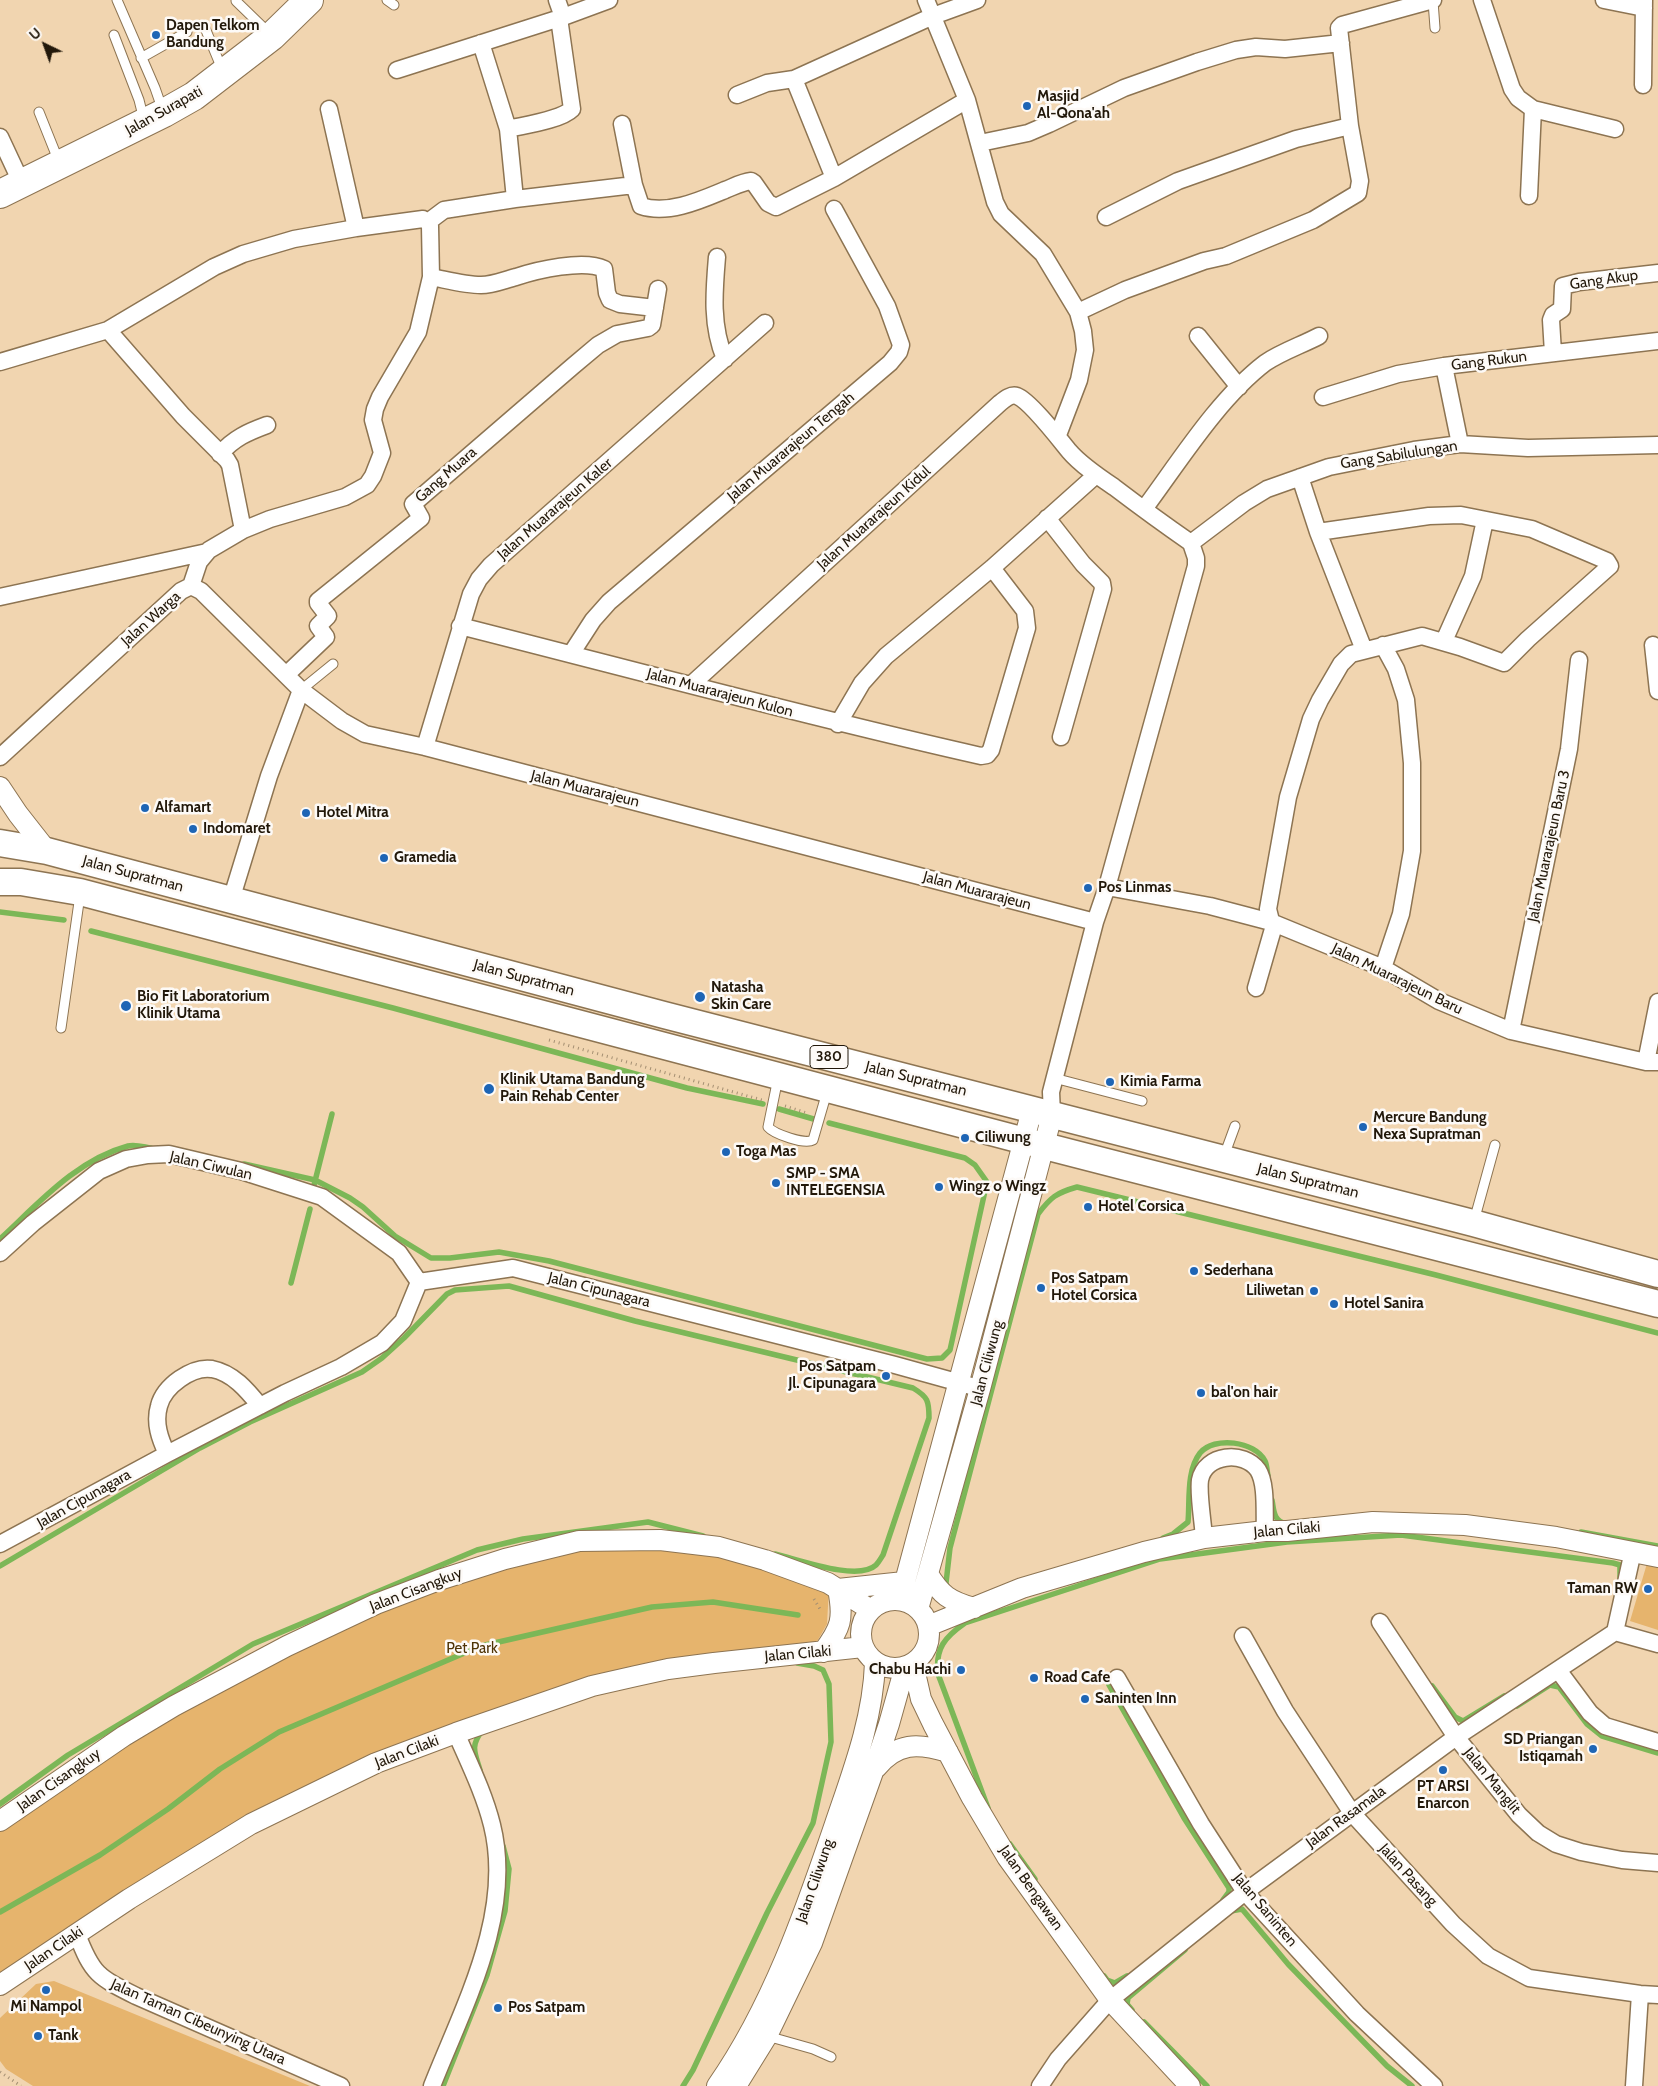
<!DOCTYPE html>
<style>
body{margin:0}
#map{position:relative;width:1658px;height:2086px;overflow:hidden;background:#f1d5b0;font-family:Cabin,sans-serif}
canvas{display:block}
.north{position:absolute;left:20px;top:20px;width:50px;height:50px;-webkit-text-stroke:4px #fdfaf7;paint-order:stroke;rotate:318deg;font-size:14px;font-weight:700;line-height:20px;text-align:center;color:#22180a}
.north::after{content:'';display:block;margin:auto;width:18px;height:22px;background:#22180a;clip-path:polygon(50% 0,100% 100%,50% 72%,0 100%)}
</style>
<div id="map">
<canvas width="1658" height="2086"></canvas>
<div class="north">U</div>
</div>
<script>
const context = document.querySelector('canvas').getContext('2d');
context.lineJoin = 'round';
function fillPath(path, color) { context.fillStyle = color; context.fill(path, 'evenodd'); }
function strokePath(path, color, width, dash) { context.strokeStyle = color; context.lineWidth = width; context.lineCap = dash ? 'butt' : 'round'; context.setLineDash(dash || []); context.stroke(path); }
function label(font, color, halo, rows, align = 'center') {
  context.font = font + ' Cabin,sans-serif'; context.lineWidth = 5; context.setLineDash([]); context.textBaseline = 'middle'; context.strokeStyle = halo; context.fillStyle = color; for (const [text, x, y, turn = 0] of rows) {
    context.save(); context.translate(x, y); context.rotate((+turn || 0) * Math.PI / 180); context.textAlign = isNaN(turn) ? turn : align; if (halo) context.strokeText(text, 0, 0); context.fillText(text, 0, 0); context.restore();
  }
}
fillPath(new Path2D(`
 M660,1536L829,1588L827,1624L815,1645L740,1651L629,1667L457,1729L264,1810L0,1973V1831L109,1754L195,1700L436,1586L556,1546Z
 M1648,1560H1658V1630L1630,1621Z
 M54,1981L310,2086H33L6,2069L0,2061V2018L36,1984Z`), '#e6b46d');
strokePath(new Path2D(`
 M0,912L64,920
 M91,931L393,1008L687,1088L763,1104
 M779,1109L817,1120
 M244,1164L315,1180L350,1198L363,1207L395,1236L431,1258H450L499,1252L549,1261L927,1359L942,1358L950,1350L987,1182L975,1165L965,1158L829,1123
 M314,1185L332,1114
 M0,1239C38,1204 76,1160 128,1146C135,1144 144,1147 151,1148
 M291,1283L310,1209
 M1272,1500C1274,1511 1273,1520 1286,1524
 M1581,1532L1658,1546
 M1163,1538L1173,1534L1188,1522C1190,1501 1186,1471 1200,1453C1214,1436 1255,1441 1265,1461C1267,1465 1267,1471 1268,1476
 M0,1566L200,1448L250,1422L362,1372L382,1358L404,1338L447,1294L455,1290L509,1286L635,1321L913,1388C928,1397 929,1401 929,1418L883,1555C881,1558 879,1562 876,1565C858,1582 797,1559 775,1554
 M948,1589L946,1583L950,1548L1038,1214C1051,1197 1056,1193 1077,1187L1436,1275L1658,1333
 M1109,1685L1184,1818L1229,1888V1892L1223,1900
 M1432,1686L1455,1717L1463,1721L1504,1696
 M1517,1706L1550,1685L1559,1687L1587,1724L1602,1736L1658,1753
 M480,1770C475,1753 470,1746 482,1731
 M0,1804L68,1755L253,1644L477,1550L523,1539L648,1522L703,1536
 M988,1808L938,1674C935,1648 945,1637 965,1623L1160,1559L1287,1542L1401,1535L1613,1563L1620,1565V1577
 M1010,1844L1035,1879
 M1231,1911L1242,1909L1288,1964L1387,2066L1412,2086
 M0,1912L100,1855L168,1809L220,1769L279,1732L481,1646L652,1607L713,1602L798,1615
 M1104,1976L1107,1980L1115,1983L1127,1976
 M1132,2010L1127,2004L1128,1998L1185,1950
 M1144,2022L1207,2086
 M443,2086L487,1975L505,1911L509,1869L503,1846
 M683,2086L693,2070L767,1913L813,1823L831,1742L829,1684L823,1670L814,1666L797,1663`), '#7cb757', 5.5);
const service = new Path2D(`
 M117,0L155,88L163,111
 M387,0L394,5
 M236,1L270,34
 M1433,1L1435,28
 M205,28L222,69
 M114,35L139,100L144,120
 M141,58L187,32
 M39,112L59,162
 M301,690L333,664
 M61,1028L80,895
 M778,1078L768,1127C774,1134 805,1145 813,1140L827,1092
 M1054,1078L1142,1101
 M1224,1156L1235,1126
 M1474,1221L1495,1145
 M767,2036L813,2049L831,2057`);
const minor = new Path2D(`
 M557,0L563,17L609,0
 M926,0L967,100L995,202L1001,214L1043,254L1078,312L1083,331L1085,350L1079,380L1058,435
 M1482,0L1512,89L1518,98L1533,109L1615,129
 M1604,0L1644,8
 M481,43L508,129L515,199
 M397,70L563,17
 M794,79L834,178
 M1643,85L1644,0
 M737,95L767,83L794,79L933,16L977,0
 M329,109L356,228
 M622,124L634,185L641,206C668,215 701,200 725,190C733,187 742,182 751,181L754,183L768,203L776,207L834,178L967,100
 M508,129C525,125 561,120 572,109L559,18
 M0,137L21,182
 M980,143L1028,133L1049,124L1124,88L1197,62L1236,50L1256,47L1285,49L1341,43
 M1529,196L1533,109
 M1106,217L1178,181L1296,139L1350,126
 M428,222L444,210L515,199L634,185
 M717,257C714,292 711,326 725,359
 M431,277C447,280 465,285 481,285C493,285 504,280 516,277C537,270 584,259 604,269L607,293L610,300L620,304L655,308
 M1078,312L1125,290L1204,261L1226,256L1313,220L1358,193L1360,181L1350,126L1339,28L1342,25L1433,0
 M108,330L183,416L227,460L230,465L243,530
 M1198,336L1239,387
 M1553,353L1551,320L1553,315L1562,309L1563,286L1579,282L1658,273
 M0,362L108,330L214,267L243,254L294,239L356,228L423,219L428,222L430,226L431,277L418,332L380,397L375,409L373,420L382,453L373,476L367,485L345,497L270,519L243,530L209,550L199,562L191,586
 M1444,366L1460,444
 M1323,397L1398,374L1444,366L1658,341
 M220,454C234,438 248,432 267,425
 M1300,477L1318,532L1364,650
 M1144,509C1179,462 1218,399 1265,363C1281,352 1302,345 1319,336
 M1047,518L1083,564L1102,583L1103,589L1061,737
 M1191,543L1244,503L1267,489L1329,467L1414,450L1460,444L1528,448L1658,445
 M191,586L201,591L301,690L342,721L365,734L425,747L1095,922
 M0,597L207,552
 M460,626C634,670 807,717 981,756L987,755L991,750L1027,628L1025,611L992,568
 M1444,641L1473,576L1485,520
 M1653,645L1658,691
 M571,654L593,620L609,602L890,363L899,352L901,345L887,306L834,209
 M286,675L326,637L318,626L328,616L318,603V601L421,518L413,504L573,366L598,345L617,334L648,328L652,325L658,289
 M692,684L1000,403C1005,399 1011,394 1017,396C1030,401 1060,440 1069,451C1081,465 1099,477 1114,487C1139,506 1165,525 1191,543L1196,558V566L1107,887L1095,922L1051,1092L1052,1115
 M838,724L862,683L886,656L992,568L1096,475
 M425,747L471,594L479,579L491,565L765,323
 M0,757L181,591L191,586
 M1107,887L1210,906L1271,922L1383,968L1439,1001L1511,1031L1646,1062H1658
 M231,900L269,776L301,690
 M1383,968L1401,914L1412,851V763L1406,700L1396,669L1383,645
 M1256,988L1273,929L1268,909L1288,797L1311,719L1320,700L1341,664L1351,654L1422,636L1460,647L1504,663L1528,639L1610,566L1607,561L1532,529L1461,515L1429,516L1318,532
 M1511,1031L1569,749L1579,660
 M1646,1062L1658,1002
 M0,1253L33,1223L99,1171L126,1159L148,1155L169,1154L241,1171L322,1197L399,1253L419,1282
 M419,1282L513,1268L895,1365L971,1386
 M167,1454C160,1439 154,1423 159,1406C164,1386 192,1366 212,1369C233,1373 247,1390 260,1406
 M1204,1538C1203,1522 1198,1494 1200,1480C1205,1454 1244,1450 1258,1470C1267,1484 1264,1514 1265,1531
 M0,1544L167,1454L285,1393L341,1367L382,1343L403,1321L419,1282
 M1380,1622L1456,1737L1519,1815L1538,1833L1556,1844L1581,1852L1622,1860L1658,1863
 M1615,1632L1658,1644
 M1243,1636L1285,1711L1352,1813L1453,1924L1488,1956L1529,1978L1640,1994L1658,1995
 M1558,1670L1590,1713L1605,1726L1658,1742
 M1117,1678L1201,1824L1245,1892L1357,2014L1434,2086
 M77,1934C92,1974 98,1977 136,1996L341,2086
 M432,2086C464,2005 514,1913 492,1825C484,1793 469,1763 456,1733
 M1040,2086L1058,2059L1110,2000L1245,1892L1456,1737L1615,1632L1633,1551
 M1634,2086L1640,1994`);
const tertiary = new Path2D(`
 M0,787L18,814L47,851
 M928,1574C941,1595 949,1601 974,1608
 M838,1589L904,1582
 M861 1634a34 34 0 1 1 68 0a34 34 0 1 1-68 0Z
 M900,1600L1032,1110
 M918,1609L980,1389L1052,1115
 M928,1626L1022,1588L1144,1552L1204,1538L1265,1531H1287L1373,1522L1465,1525L1556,1537L1658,1557
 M823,1652C841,1628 844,1619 838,1589
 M913,1664L921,1699L933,1724L972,1798L1007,1857L1110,2000L1190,2086
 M876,1768C897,1742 918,1743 948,1752
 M0,1821L124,1736L174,1706L287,1646L376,1604L439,1580L505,1559L579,1541L660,1540L719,1547L765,1560L828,1583L871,1610
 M0,1985L129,1899L251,1824L376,1763L456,1733L592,1686L636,1676L668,1669L714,1663L863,1647
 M717,2086C772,2007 804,1915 835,1824C853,1771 873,1719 875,1663
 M736,2086L767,2036L812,1943L873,1772L889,1724L905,1667`);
const primary = new Path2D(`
 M0,843L47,851L664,1015L1473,1223L1658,1274
 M0,882H21L80,892L1025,1141L1658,1304`);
const trunk = new Path2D(`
 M0,194L164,113L194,96L272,36L309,0`);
strokePath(service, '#8d7452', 11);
strokePath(minor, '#8d7452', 19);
strokePath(tertiary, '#8d7452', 22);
strokePath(primary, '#8d7452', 29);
strokePath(trunk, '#8d7452', 30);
strokePath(new Path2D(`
 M549,1040L762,1100
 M785,1106L807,1113
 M814,1599L820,1609
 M0,2072L21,2086`), '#a48f72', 3, [1, 4]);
strokePath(service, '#fff', 9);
strokePath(minor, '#fff', 16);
strokePath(tertiary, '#fff', 20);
strokePath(primary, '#fff', 26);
strokePath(trunk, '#fff', 28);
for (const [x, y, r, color] of [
 [156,35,5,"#1e65b5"],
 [1027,106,5,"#1e65b5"],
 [145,808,5,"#1e65b5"],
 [306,813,5,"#1e65b5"],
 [193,829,5,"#1e65b5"],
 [384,858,5,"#1e65b5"],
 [1088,888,5,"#1e65b5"],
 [700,997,6,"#1e65b5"],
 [126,1006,6,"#1e65b5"],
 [1110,1082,5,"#1e65b5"],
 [489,1089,6,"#1e65b5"],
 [1363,1127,5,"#1e65b5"],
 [965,1138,5,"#1e65b5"],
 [726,1152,5,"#1e65b5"],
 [776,1183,5,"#1e65b5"],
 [939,1187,5,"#1e65b5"],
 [1088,1207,5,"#1e65b5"],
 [1194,1271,5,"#1e65b5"],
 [1041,1288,5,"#1e65b5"],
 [1314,1291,5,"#1e65b5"],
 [1334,1304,5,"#1e65b5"],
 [886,1376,5,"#1e65b5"],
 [1201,1393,5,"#1e65b5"],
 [1648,1589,5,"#1e65b5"],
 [961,1670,5,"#1e65b5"],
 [1034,1678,5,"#1e65b5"],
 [1085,1699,5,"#1e65b5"],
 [1593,1749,5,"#1e65b5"],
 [1443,1770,5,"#1e65b5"],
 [46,1990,5,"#1e65b5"],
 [498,2008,5,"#1e65b5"],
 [38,2036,5,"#1e65b5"]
]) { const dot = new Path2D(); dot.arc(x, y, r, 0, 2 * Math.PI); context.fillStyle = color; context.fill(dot); strokePath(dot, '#fdfaf7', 2); }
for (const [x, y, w] of [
 [829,1057,38]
]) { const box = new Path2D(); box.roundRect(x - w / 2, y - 11.5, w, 23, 4); context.fillStyle = '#fdfaf7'; context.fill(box); strokePath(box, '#22180a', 1); }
label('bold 14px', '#22180a', null, [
 ["380",829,1057]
]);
label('bold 15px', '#22180a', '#fdfaf7', [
 ["Dapen Telkom",166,26],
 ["Bandung",166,43],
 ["Masjid",1037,97],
 ["Al-Qona'ah",1037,114],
 ["Alfamart",155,808],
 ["Hotel Mitra",316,813],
 ["Indomaret",203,829],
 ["Gramedia",394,858],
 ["Pos Linmas",1098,888],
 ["Natasha",711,988],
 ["Skin Care",711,1005],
 ["Bio Fit Laboratorium",137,997],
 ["Klinik Utama",137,1014],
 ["Klinik Utama Bandung",500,1080],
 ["Pain Rehab Center",500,1097],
 ["Kimia Farma",1120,1082],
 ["Mercure Bandung",1373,1118],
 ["Nexa Supratman",1373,1135],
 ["Ciliwung",975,1138],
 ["Toga Mas",736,1152],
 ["SMP - SMA",786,1174],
 ["INTELEGENSIA",786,1191],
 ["Wingz o Wingz",949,1187],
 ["Hotel Corsica",1098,1207],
 ["Sederhana",1204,1271],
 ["Pos Satpam",1051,1279],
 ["Hotel Corsica",1051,1296],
 ["Liliwetan",1304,1291,"right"],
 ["Hotel Sanira",1344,1304],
 ["Pos Satpam",876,1367,"right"],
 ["Jl. Cipunagara",876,1384,"right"],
 ["bal'on hair",1211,1393],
 ["Taman RW",1638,1589,"right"],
 ["Chabu Hachi",951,1670,"right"],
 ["Road Cafe",1044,1678],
 ["Saninten Inn",1095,1699],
 ["SD Priangan",1583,1740,"right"],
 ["Istiqamah",1583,1757,"right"],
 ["PT ARSI",1443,1787,"center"],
 ["Enarcon",1443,1804,"center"],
 ["Mi Nampol",46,2007,"center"],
 ["Pos Satpam",508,2008],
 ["Tank",48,2036]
], 'left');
label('15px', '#22180a', '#fdfaf7', [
 ["Jalan Surapati",164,111,-29],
 ["Gang Akup",1604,280,-8],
 ["Gang Rukun",1489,361,-7],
 ["Jalan Muararajeun Tengah",791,447,-40],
 ["Gang Sabilulungan",1399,455,-9],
 ["Gang Muara",446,475,-41],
 ["Jalan Muararajeun Kaler",555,509,-41],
 ["Jalan Muararajeun Kidul",874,518,-42],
 ["Jalan Warga",151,619,-42],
 ["Jalan Muararajeun Kulon",720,693,15],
 ["Jalan Muararajeun",585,789,14],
 ["Jalan Muararajeun Baru 3",1549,846,-78],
 ["Jalan Supratman",133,874,15],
 ["Jalan Muararajeun",977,891,15],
 ["Jalan Supratman",524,978,15],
 ["Jalan Muararajeun Baru",1397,979,26],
 ["Jalan Supratman",916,1079,14],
 ["Jalan Ciwulan",211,1166,13],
 ["Jalan Supratman",1308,1181,14],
 ["Jalan Cipunagara",599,1290,14],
 ["Jalan Ciliwung",987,1363,-75],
 ["Jalan Cipunagara",84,1499,-29],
 ["Jalan Cilaki",1287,1530,-5],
 ["Jalan Cisangkuy",416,1590,-21],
 ["Jalan Cilaki",798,1654,-5],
 ["Jalan Cilaki",407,1752,-21],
 ["Jalan Cisangkuy",59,1780,-35],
 ["Jalan Manglit",1492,1781,51],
 ["Jalan Rasamala",1346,1817,-36],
 ["Jalan Pasang",1408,1875,48],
 ["Jalan Ciliwung",815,1881,-71],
 ["Jalan Bengawan",1031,1888,55],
 ["Jalan Saninten",1265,1910,50],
 ["Jalan Cilaki",54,1949,-34],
 ["Jalan Taman Cibeunying Utara",198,2022,24]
]);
label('15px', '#4f3406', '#fdfaf7', [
 ["Pet Park",472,1649]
]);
</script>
